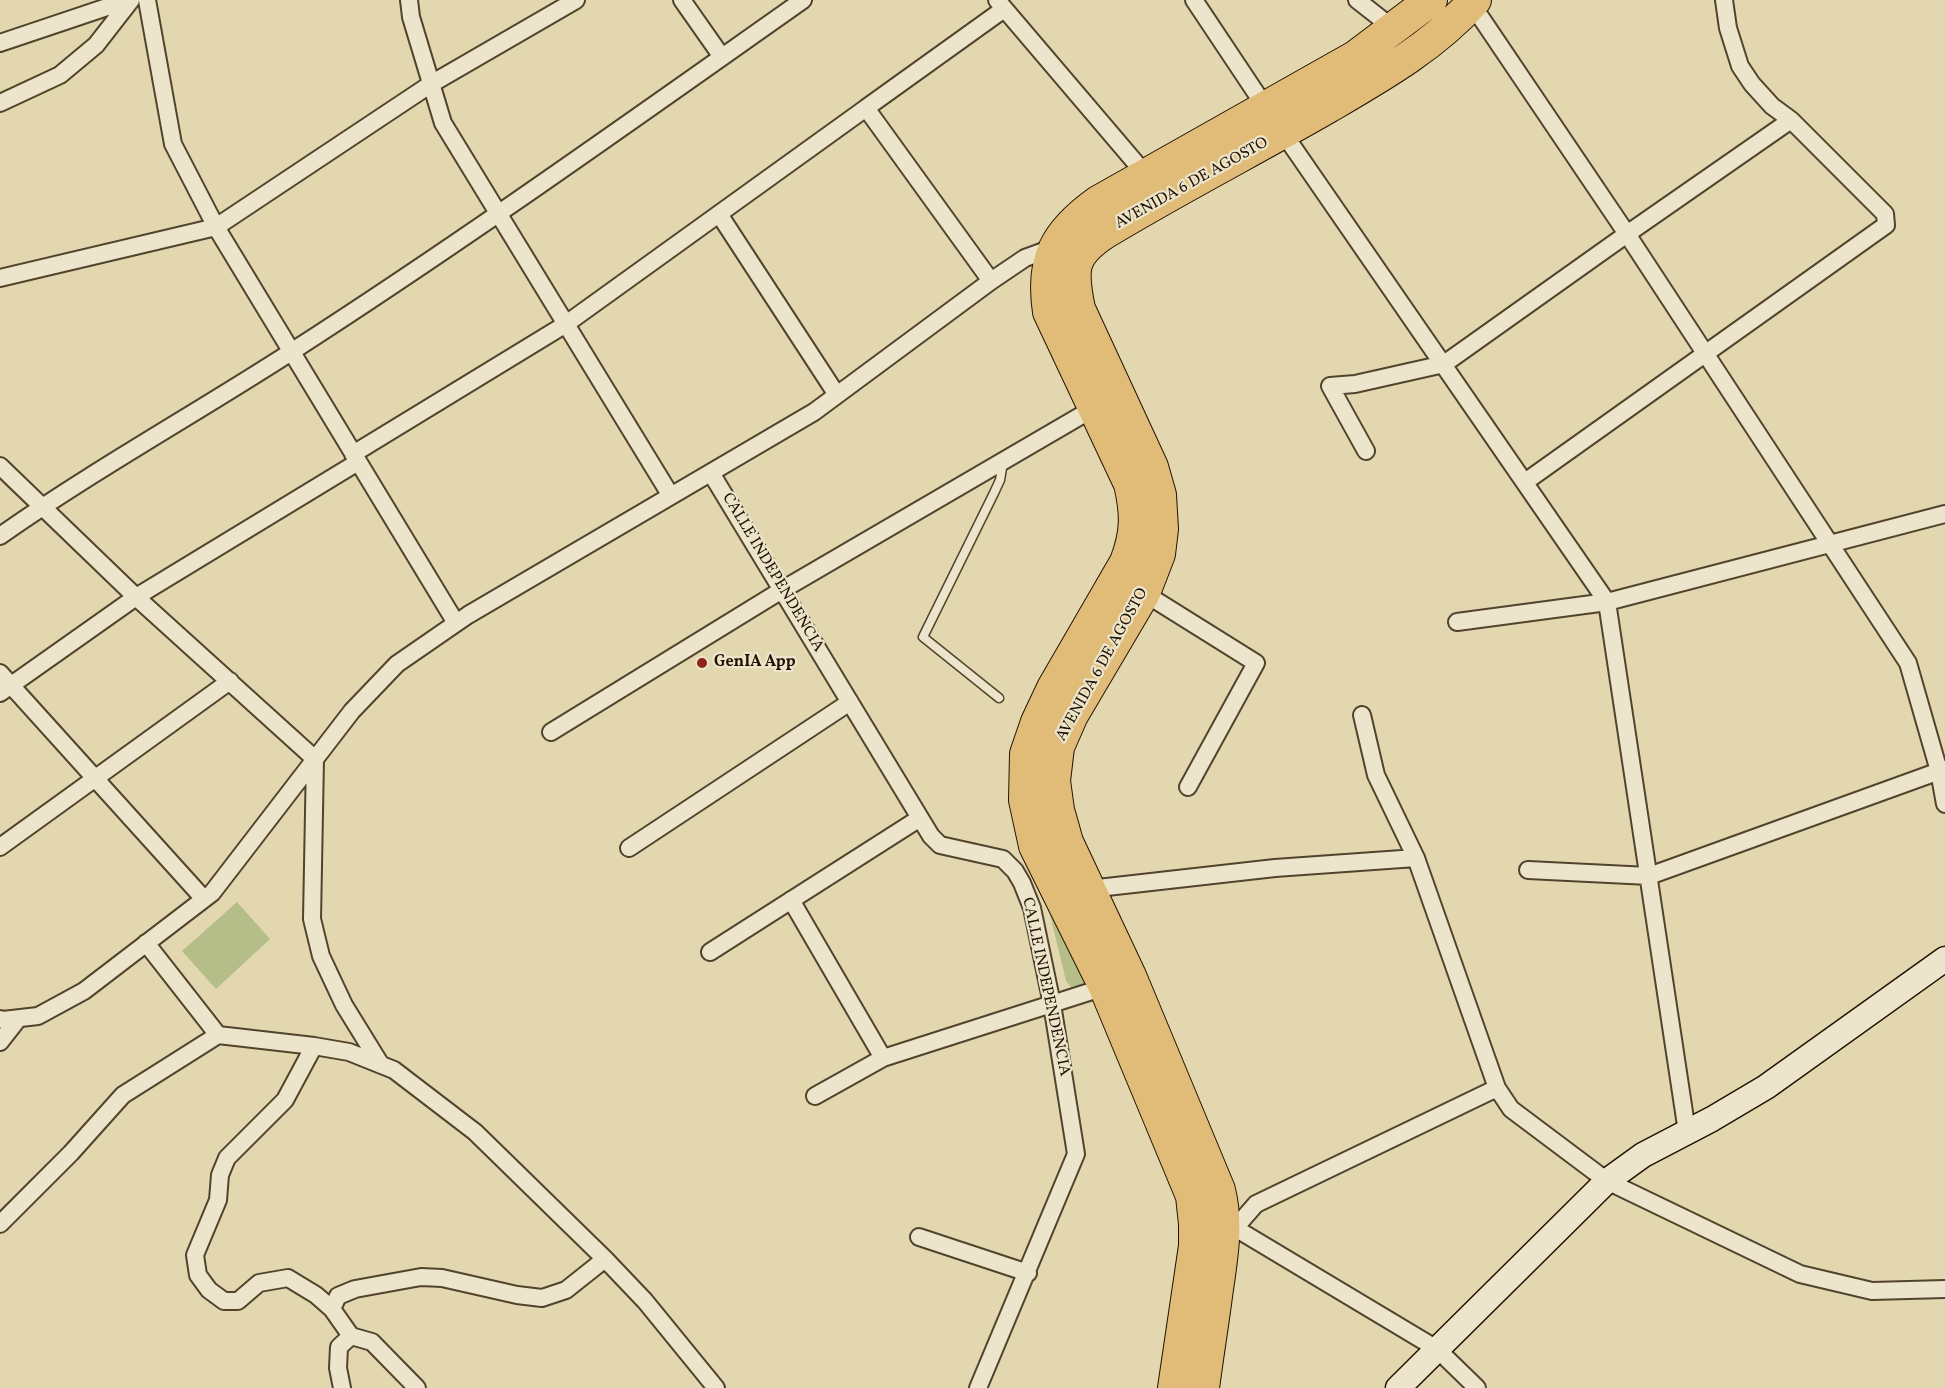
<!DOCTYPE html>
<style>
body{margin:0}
canvas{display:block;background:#e2d7af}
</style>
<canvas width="1945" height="1388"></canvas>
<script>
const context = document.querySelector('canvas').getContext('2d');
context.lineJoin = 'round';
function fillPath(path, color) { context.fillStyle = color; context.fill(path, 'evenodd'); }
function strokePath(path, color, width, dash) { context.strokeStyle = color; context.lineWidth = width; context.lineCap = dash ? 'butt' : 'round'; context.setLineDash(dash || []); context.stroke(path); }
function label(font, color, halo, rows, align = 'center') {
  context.font = font + ' Vollkorn,serif'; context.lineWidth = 4.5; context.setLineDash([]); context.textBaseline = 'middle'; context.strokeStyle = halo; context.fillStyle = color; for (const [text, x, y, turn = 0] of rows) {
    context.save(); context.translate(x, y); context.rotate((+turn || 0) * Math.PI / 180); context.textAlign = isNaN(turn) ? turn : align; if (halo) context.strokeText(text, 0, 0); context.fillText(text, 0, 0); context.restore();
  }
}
fillPath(new Path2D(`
 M237,902L270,939L216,989L182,951Z
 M1047,902L1085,982L1079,986L1071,987L1066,981Z`), '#b5be89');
const lane = new Path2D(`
 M999,698L923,637L994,493L1000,480L1003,462`);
const street = new Path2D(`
 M147,0L173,144L216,227L456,623
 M409,0L411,17L443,123L671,496
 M682,0L722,57
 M997,0L1146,175
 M1194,0L1266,108L1607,602L1687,1132
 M1357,0L1394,29
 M1469,0L1627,234L1908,663L1939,771L1945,804
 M0,43L128,0
 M0,103L60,75L96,45L131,0
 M866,108L1004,9
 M719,214L837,395
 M0,278L216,227L431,84L576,0
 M1366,451L1330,386L1355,384L1444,364L1627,234L1791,120
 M353,454L566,324L866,108L991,281
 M0,466L136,597L315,759L312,919L321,956L344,1005L381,1065
 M711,473L931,836L940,845L1003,859L1015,871L1022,883L1032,908L1052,1004L1076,1154L978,1388
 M1525,482L1886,225L1885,214L1791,120L1772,106L1752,84L1740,66L1728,28L1724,0
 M0,536C94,470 195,414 291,352C465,240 634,119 803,0
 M1144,593L1256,663L1188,787
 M1457,622L1607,602L1945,514
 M0,673L204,899
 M0,693L136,597L358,462
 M1362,715L1376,775L1416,858L1497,1088L1511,1109L1607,1181L1800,1274L1872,1291L1945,1289
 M551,732L782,590L1094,408
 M0,847L230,681
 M629,848L850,702
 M1528,870L1649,876L1945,769
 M1089,889L1275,868L1416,858
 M791,900L883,1058
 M710,952L920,818
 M0,1019L3,1020L38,1016L84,991L212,893L352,711L397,664L468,615L814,412L991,281L1025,258L1055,247
 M218,1035L314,1046L349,1052L394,1070L475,1132L605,1259L645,1301L716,1388
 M0,1042L18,1019
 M314,1046L285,1100L227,1158L220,1175L218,1200L195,1255L198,1275L209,1290L224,1301H238L259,1283L288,1278L316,1295L332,1309
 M815,1096L883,1058L1111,985
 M0,1224L71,1153L123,1095L218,1035L146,943
 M1219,1225L1235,1228L1437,1349L1477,1388
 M1235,1228L1256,1204L1497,1088
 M919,1237L1028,1273
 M351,1336L332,1309L338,1296L355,1289L421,1277L442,1278L517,1295L542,1298L566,1290L605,1259
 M342,1388L338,1368L339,1347L351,1336L372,1342L417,1388`);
const secondary = new Path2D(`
 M1398,1388L1607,1181L1643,1155L1712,1119L1766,1087L1945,959`);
const highway = new Path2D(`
 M1174,1388L1195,1246V1224L1192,1196L1105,987L1035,846L1025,800L1026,754L1037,722L1053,688L1126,562C1137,533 1137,514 1130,484L1049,312C1041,259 1056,232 1098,202L1355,57L1431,0
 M1203,1388C1207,1357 1212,1327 1216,1296C1221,1260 1228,1226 1219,1190L1130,976L1067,842L1058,810L1054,781L1058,747L1072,715L1144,593L1159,554L1162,529L1160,495L1152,467L1079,309C1071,270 1070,255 1106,232C1179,188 1255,149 1328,107C1381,76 1434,46 1475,0`);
strokePath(lane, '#52432d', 11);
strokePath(street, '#52432d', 20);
strokePath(secondary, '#221202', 27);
strokePath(highway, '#221202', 34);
strokePath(lane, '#ece5cb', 8);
strokePath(street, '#ece5cb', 16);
strokePath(secondary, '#ece5cb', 24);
strokePath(highway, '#e1bc78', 32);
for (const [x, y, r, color] of [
 [702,663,6,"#8f2418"]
]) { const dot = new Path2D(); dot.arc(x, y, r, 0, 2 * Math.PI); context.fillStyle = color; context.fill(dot); strokePath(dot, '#ece5cb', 2); }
label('16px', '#221202', '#ece5cb', [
 ["AVENIDA 6 DE AGOSTO",1192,184,-29],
 ["CALLE INDEPENDENCIA",772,573,59],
 ["AVENIDA 6 DE AGOSTO",1103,665,-61],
 ["CALLE INDEPENDENCIA",1045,987,78]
]);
label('bold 16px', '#221202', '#ece5cb', [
 ["GenIA App",714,663]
], 'left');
</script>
